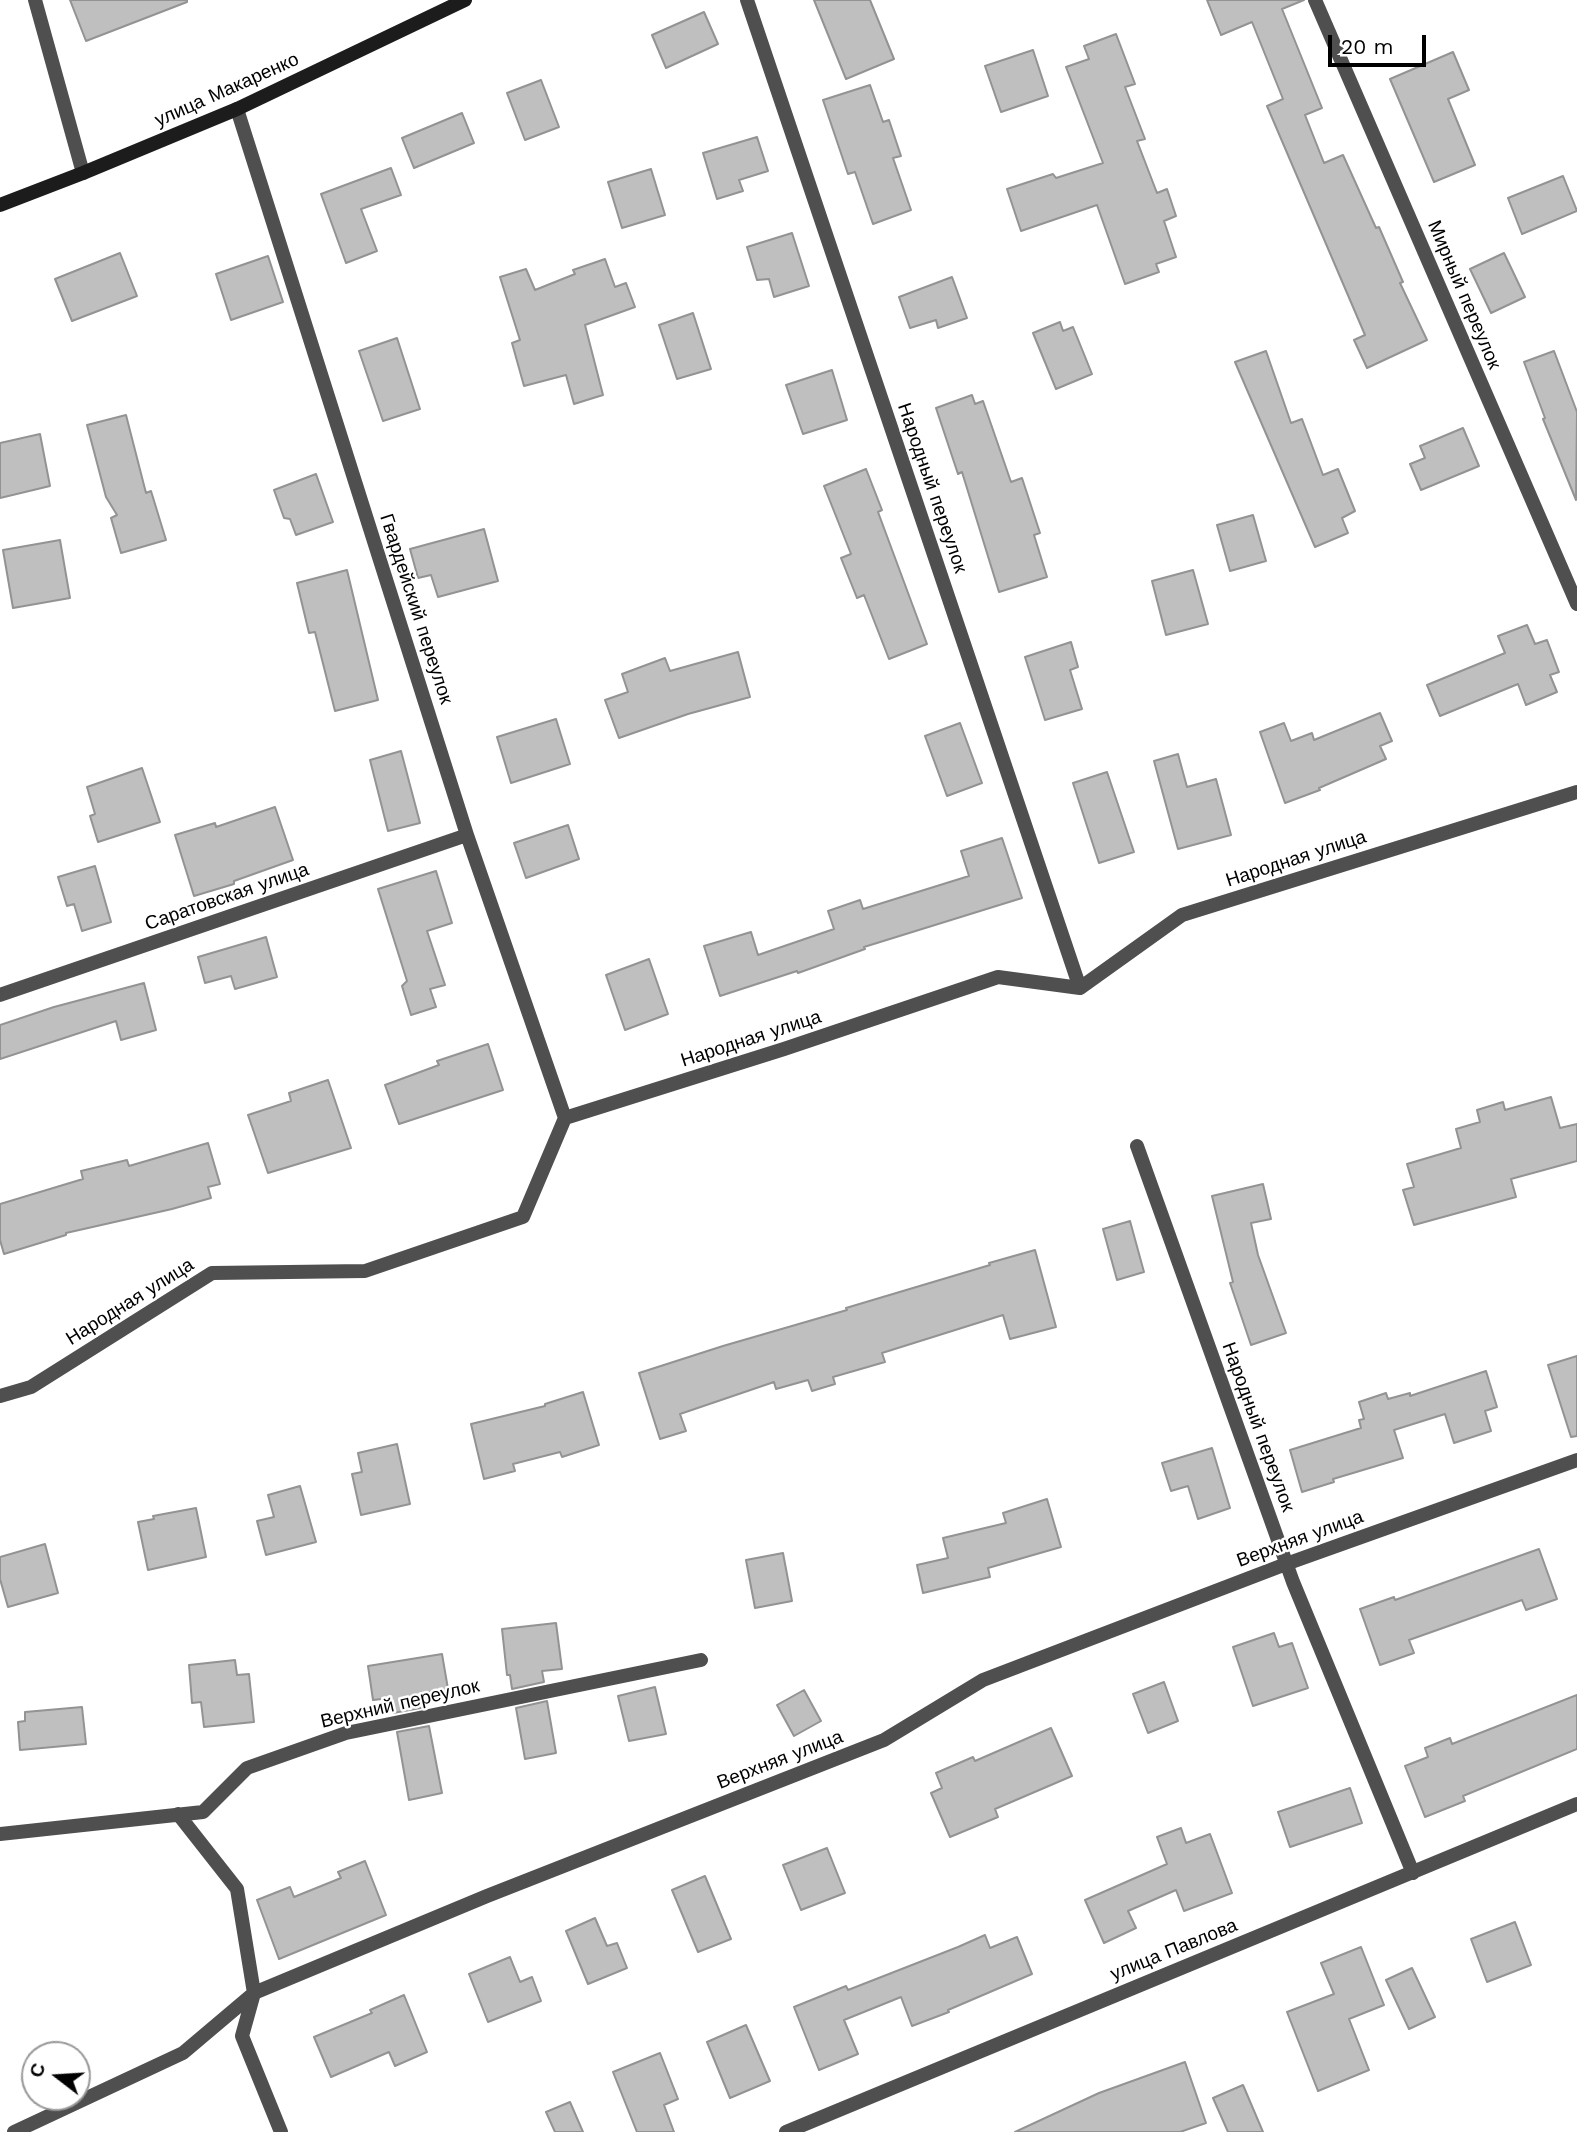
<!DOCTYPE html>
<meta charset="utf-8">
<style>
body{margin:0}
#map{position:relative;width:1577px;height:2132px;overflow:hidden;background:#fff;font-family:"Work Sans",sans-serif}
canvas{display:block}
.north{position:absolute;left:21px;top:2041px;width:70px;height:70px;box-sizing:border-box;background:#fff;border:2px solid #999;border-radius:50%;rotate:287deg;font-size:19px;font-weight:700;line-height:28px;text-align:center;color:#000}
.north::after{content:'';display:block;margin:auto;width:24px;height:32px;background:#000;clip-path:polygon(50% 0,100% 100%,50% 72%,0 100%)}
.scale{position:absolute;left:1328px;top:35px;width:98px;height:32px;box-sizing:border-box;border:4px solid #000;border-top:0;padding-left:9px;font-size:21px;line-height:24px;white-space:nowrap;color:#000;-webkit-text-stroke:5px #fff;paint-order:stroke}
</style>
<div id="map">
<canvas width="1577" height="2132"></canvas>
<div class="north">С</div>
<div class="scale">20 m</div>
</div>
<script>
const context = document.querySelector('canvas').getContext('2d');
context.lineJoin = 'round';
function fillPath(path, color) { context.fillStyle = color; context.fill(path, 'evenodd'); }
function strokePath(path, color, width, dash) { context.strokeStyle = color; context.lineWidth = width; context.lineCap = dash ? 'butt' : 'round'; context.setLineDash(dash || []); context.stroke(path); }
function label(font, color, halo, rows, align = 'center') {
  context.font = font + ' "Work Sans",sans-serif'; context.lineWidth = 5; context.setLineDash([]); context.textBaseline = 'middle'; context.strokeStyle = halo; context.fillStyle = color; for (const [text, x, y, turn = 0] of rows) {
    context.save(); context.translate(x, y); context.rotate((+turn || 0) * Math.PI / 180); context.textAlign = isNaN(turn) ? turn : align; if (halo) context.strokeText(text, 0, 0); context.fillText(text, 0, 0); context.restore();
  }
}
const building = new Path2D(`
 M70,0H187V2L86,41Z
 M814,0H870L894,59L846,79Z
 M1207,0H1304L1282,9L1322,108L1305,115L1324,163L1343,155L1376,228L1379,227L1403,282L1400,283L1427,340L1367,368L1354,340L1365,335L1267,106L1283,99L1252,22L1221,35Z
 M704,12L718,44L666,68L652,35Z
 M1116,34L1135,84L1125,87L1145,139L1137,141L1157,193L1167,189L1176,216L1164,221L1176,257L1156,264L1159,272L1125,284L1097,205L1021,231L1007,189L1053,174L1056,178L1103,163L1066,67L1089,59L1084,46Z
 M1033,50L1048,96L1001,112L985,66Z
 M1453,52L1469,90L1448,99L1475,165L1434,182L1390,79Z
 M541,80L559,127L525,140L507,93Z
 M870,85L883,122L889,120L901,156L893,158L911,210L873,224L855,172L848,174L823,100Z
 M462,113L474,143L414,168L402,138Z
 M757,137L768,171L739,180L743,191L717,199L703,153Z
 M391,168L401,195L361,209L377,251L346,263L321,194Z
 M651,169L665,215L622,228L608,182Z
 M1563,176L1577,211L1522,234L1508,198Z
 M792,233L809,286L774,297L769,279L757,280L747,247Z
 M120,253L137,296L72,321L55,279Z
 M1504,253L1525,297L1491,313L1470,269Z
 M268,256L283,302L231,320L216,274Z
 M605,259L615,287L626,283L635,307L585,325L603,395L574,404L566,375L524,386L512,343L520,340L500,277L526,269L535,290L575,274L573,270Z
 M952,277L967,318L938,328L936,320L910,328L899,297Z
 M693,313L711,369L677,379L659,325Z
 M1060,322L1063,331L1073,327L1092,374L1056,389L1033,333Z
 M397,338L420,409L383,421L359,351Z
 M1266,351L1291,423L1302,419L1323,475L1338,469L1355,511L1342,518L1348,533L1315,547L1235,362Z
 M1554,351L1577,412L1576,500L1543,419L1545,418L1524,362Z
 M832,370L847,420L803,434L786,385Z
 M972,395L975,404L983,401L1011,482L1022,478L1040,533L1034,535L1047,577L999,592L962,472L958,474L936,408Z
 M126,415L146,493L151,491L166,540L121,553L111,518L117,515L106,497L87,425Z
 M1463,428L1479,466L1421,490L1410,464L1425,458L1420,446Z
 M40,434L50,486L0,498V443Z
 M866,469L882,510L878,512L927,644L889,659L864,595L857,598L841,558L851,554L824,486Z
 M316,474L333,522L296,535L290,519L284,518L274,490Z
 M1253,515L1266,561L1230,571L1217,525Z
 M484,529L498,581L438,597L431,575L418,578L410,549Z
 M60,540L70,598L13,608L3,550Z
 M347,570L378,700L335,711L315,632L309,633L297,583Z
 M1193,570L1208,624L1166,635L1152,581Z
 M1527,625L1535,644L1547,640L1559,672L1550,675L1557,692L1526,705L1518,684L1440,716L1427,685L1505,653L1498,636Z
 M1071,642L1078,667L1070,670L1082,709L1045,720L1025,657Z
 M738,652L750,697L688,714L619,738L605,700L628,692L622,674L665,658L670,671Z
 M1380,713L1392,741L1380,746L1386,759L1319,788L1320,790L1285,803L1260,732L1284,723L1291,741L1312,733L1314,740Z
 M556,719L570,764L511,783L497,737Z
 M960,723L982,783L947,796L925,736Z
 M401,751L420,823L388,831L370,760Z
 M1178,754L1187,787L1216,779L1231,835L1178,849L1154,761Z
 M142,768L160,822L98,842L90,816L95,814L87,787Z
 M1107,772L1134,852L1099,863L1073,783Z
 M275,807L293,860L234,881V884L194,896L175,835L215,823L216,827Z
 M568,825L579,859L526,878L514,843Z
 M1002,838L1022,898L864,947L865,949L798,973L797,971L720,996L704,946L751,932L758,955L834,929L828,911L860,900L863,909L969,876L961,851Z
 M95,866L111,922L82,931L74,904L67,906L58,877Z
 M436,871L452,923L427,931L445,985L430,989L436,1007L411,1015L402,986L407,981L378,889Z
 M266,937L277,977L235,989L231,976L205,983L198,957Z
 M649,959L668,1014L625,1030L606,975Z
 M144,983L156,1030L121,1040L116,1021L0,1059V1025L54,1007Z
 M488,1044L503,1090L399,1124L385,1085L439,1065L437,1061Z
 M328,1080L351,1148L268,1173L248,1115L291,1101L289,1093Z
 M1551,1097L1560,1128L1577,1124V1161L1511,1179L1516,1197L1414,1225L1403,1190L1414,1187L1407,1164L1461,1148L1456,1129L1480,1122L1477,1110L1503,1102L1505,1110Z
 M208,1143L220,1184L208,1187L211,1198L172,1209L66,1233V1235L4,1254L0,1240V1204L83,1179L81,1171L127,1160L129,1166Z
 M1263,1184L1271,1219L1251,1223L1258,1255L1286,1333L1251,1345L1230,1283L1233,1282L1212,1196Z
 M1130,1221L1144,1272L1117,1280L1103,1229Z
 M1035,1250L1056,1327L1010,1339L1003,1315L882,1353L885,1362L833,1377L835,1384L812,1391L808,1380L776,1389L774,1382L680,1414L686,1431L660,1439L639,1373L723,1346L847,1310L846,1308L990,1265L989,1263Z
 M1577,1356V1436L1571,1437L1548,1365Z
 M1486,1371L1497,1407L1485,1411L1491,1431L1454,1443L1445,1414L1394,1430L1403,1458L1333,1479L1334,1482L1302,1492L1290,1450L1361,1428L1359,1420L1364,1419L1359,1402L1386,1393L1388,1399L1410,1393V1396Z
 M583,1392L599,1445L562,1457L560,1452L513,1464L515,1471L484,1479L471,1424L545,1406V1404Z
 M397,1444L410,1504L361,1515L352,1474L362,1472L358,1453Z
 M1212,1448L1230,1508L1198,1519L1188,1486L1171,1491L1162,1463Z
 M300,1486L316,1542L266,1555L257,1521L274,1517L268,1495Z
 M1047,1499L1061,1547L988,1568L990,1577L923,1593L917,1565L948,1558L943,1538L1006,1523L1003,1513Z
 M196,1508L206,1557L148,1570L138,1522L154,1519L153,1516Z
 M45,1544L58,1593L8,1607L0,1579V1557Z
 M1539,1549L1557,1599L1526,1610L1522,1600L1409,1640L1414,1653L1380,1665L1360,1609L1394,1597L1395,1600Z
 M783,1553L792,1601L755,1608L746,1560Z
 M556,1623L562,1669L542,1671L544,1682L512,1689L510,1675H507L502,1629Z
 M1274,1633L1279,1647L1292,1643L1308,1688L1253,1706L1233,1647Z
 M442,1654L448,1689L423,1693L426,1707L393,1713L391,1698L373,1700L368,1666Z
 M235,1660L237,1675L249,1674L254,1722L204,1727L201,1702L192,1703L189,1665Z
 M1164,1682L1178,1721L1148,1733L1133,1694Z
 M655,1687L666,1734L629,1741L618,1696Z
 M804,1690L821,1721L794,1736L777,1705Z
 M1577,1695V1749L1463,1796L1465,1801L1425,1817L1405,1766L1428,1757L1425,1748L1450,1738L1452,1744Z
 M547,1701L556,1753L525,1759L516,1708Z
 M82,1707L86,1744L20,1750L18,1722L25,1721V1712Z
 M429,1726L442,1793L409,1800L397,1732Z
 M1051,1728L1072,1776L995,1809L998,1817L950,1837L931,1793L942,1788L936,1773L973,1757L975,1761Z
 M1350,1788L1362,1823L1290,1847L1278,1812Z
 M1181,1828L1186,1843L1210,1834L1232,1893L1184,1911L1176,1890L1128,1911L1136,1928L1104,1943L1085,1900L1167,1864L1157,1837Z
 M827,1848L845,1893L801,1910L783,1865Z
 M365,1861L386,1915L279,1959L257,1900L290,1887L294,1897L341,1878L338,1872Z
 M705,1876L731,1939L698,1952L672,1890Z
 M595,1918L607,1946L617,1943L627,1968L588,1984L566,1931Z
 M1515,1922L1531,1965L1487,1982L1471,1939Z
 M985,1935L990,1948L1017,1937L1032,1974L948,2010L949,2012L912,2026L901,1997L844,2020L858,2054L819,2070L794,2007L846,1986L848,1990L958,1947Z
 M1361,1947L1384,2005L1349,2019L1369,2070L1318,2091L1287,2012L1334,1994L1321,1963Z
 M510,1957L520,1982L532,1977L541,2001L488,2022L469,1974Z
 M1412,1968L1435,2017L1409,2029L1386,1980Z
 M404,1995L427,2052L395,2066L389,2052L331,2077L314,2037L372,2013L370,2010Z
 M746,2025L770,2081L730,2098L707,2042Z
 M660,2053L678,2099L664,2105L674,2132H637L613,2072Z
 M1185,2062L1206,2123L1180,2132H1015L1099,2093Z
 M1243,2085L1263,2132H1228L1213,2098Z
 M570,2102L583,2132H555L546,2112Z`);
fillPath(building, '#bfbfbf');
strokePath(building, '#939393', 2);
strokePath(new Path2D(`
 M35,0L83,173
 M747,0L1080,988
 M1315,0L1577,604
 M237,109L467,835L565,1118
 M0,995L467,835
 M1137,1146L1293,1582L1413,1873
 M0,1396L31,1387L212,1273L365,1271L523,1217L565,1118L784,1049L998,977L1080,988L1182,915L1577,792
 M178,1814L237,1889L254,1993L242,2036L281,2132
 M0,1834L203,1812L247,1768L346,1733L701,1660
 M14,2132L183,2053L254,1993L487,1896L884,1740L983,1680L1286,1564L1577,1460
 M786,2132L1577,1804`), '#4f4f4f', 14);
strokePath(new Path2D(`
 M0,205L83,173L237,109L465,0`), '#1c1c1c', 14);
label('19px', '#000', '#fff', [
 ["улица Макаренко",227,90,-24],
 ["Мирный переулок",1464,295,67],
 ["Народный переулок",932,488,71],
 ["Гвардейский переулок",416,609,72],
 ["Народная улица",1296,859,-18],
 ["Саратовская улица",227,897,-19],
 ["Народная улица",751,1039,-18],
 ["Народная улица",130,1302,-32],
 ["Народный переулок",1258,1427,70],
 ["Верхняя улица",1300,1539,-20],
 ["Верхний переулок",400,1704,-13],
 ["Верхняя улица",780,1760,-21],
 ["улица Павлова",1174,1950,-22]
]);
</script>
